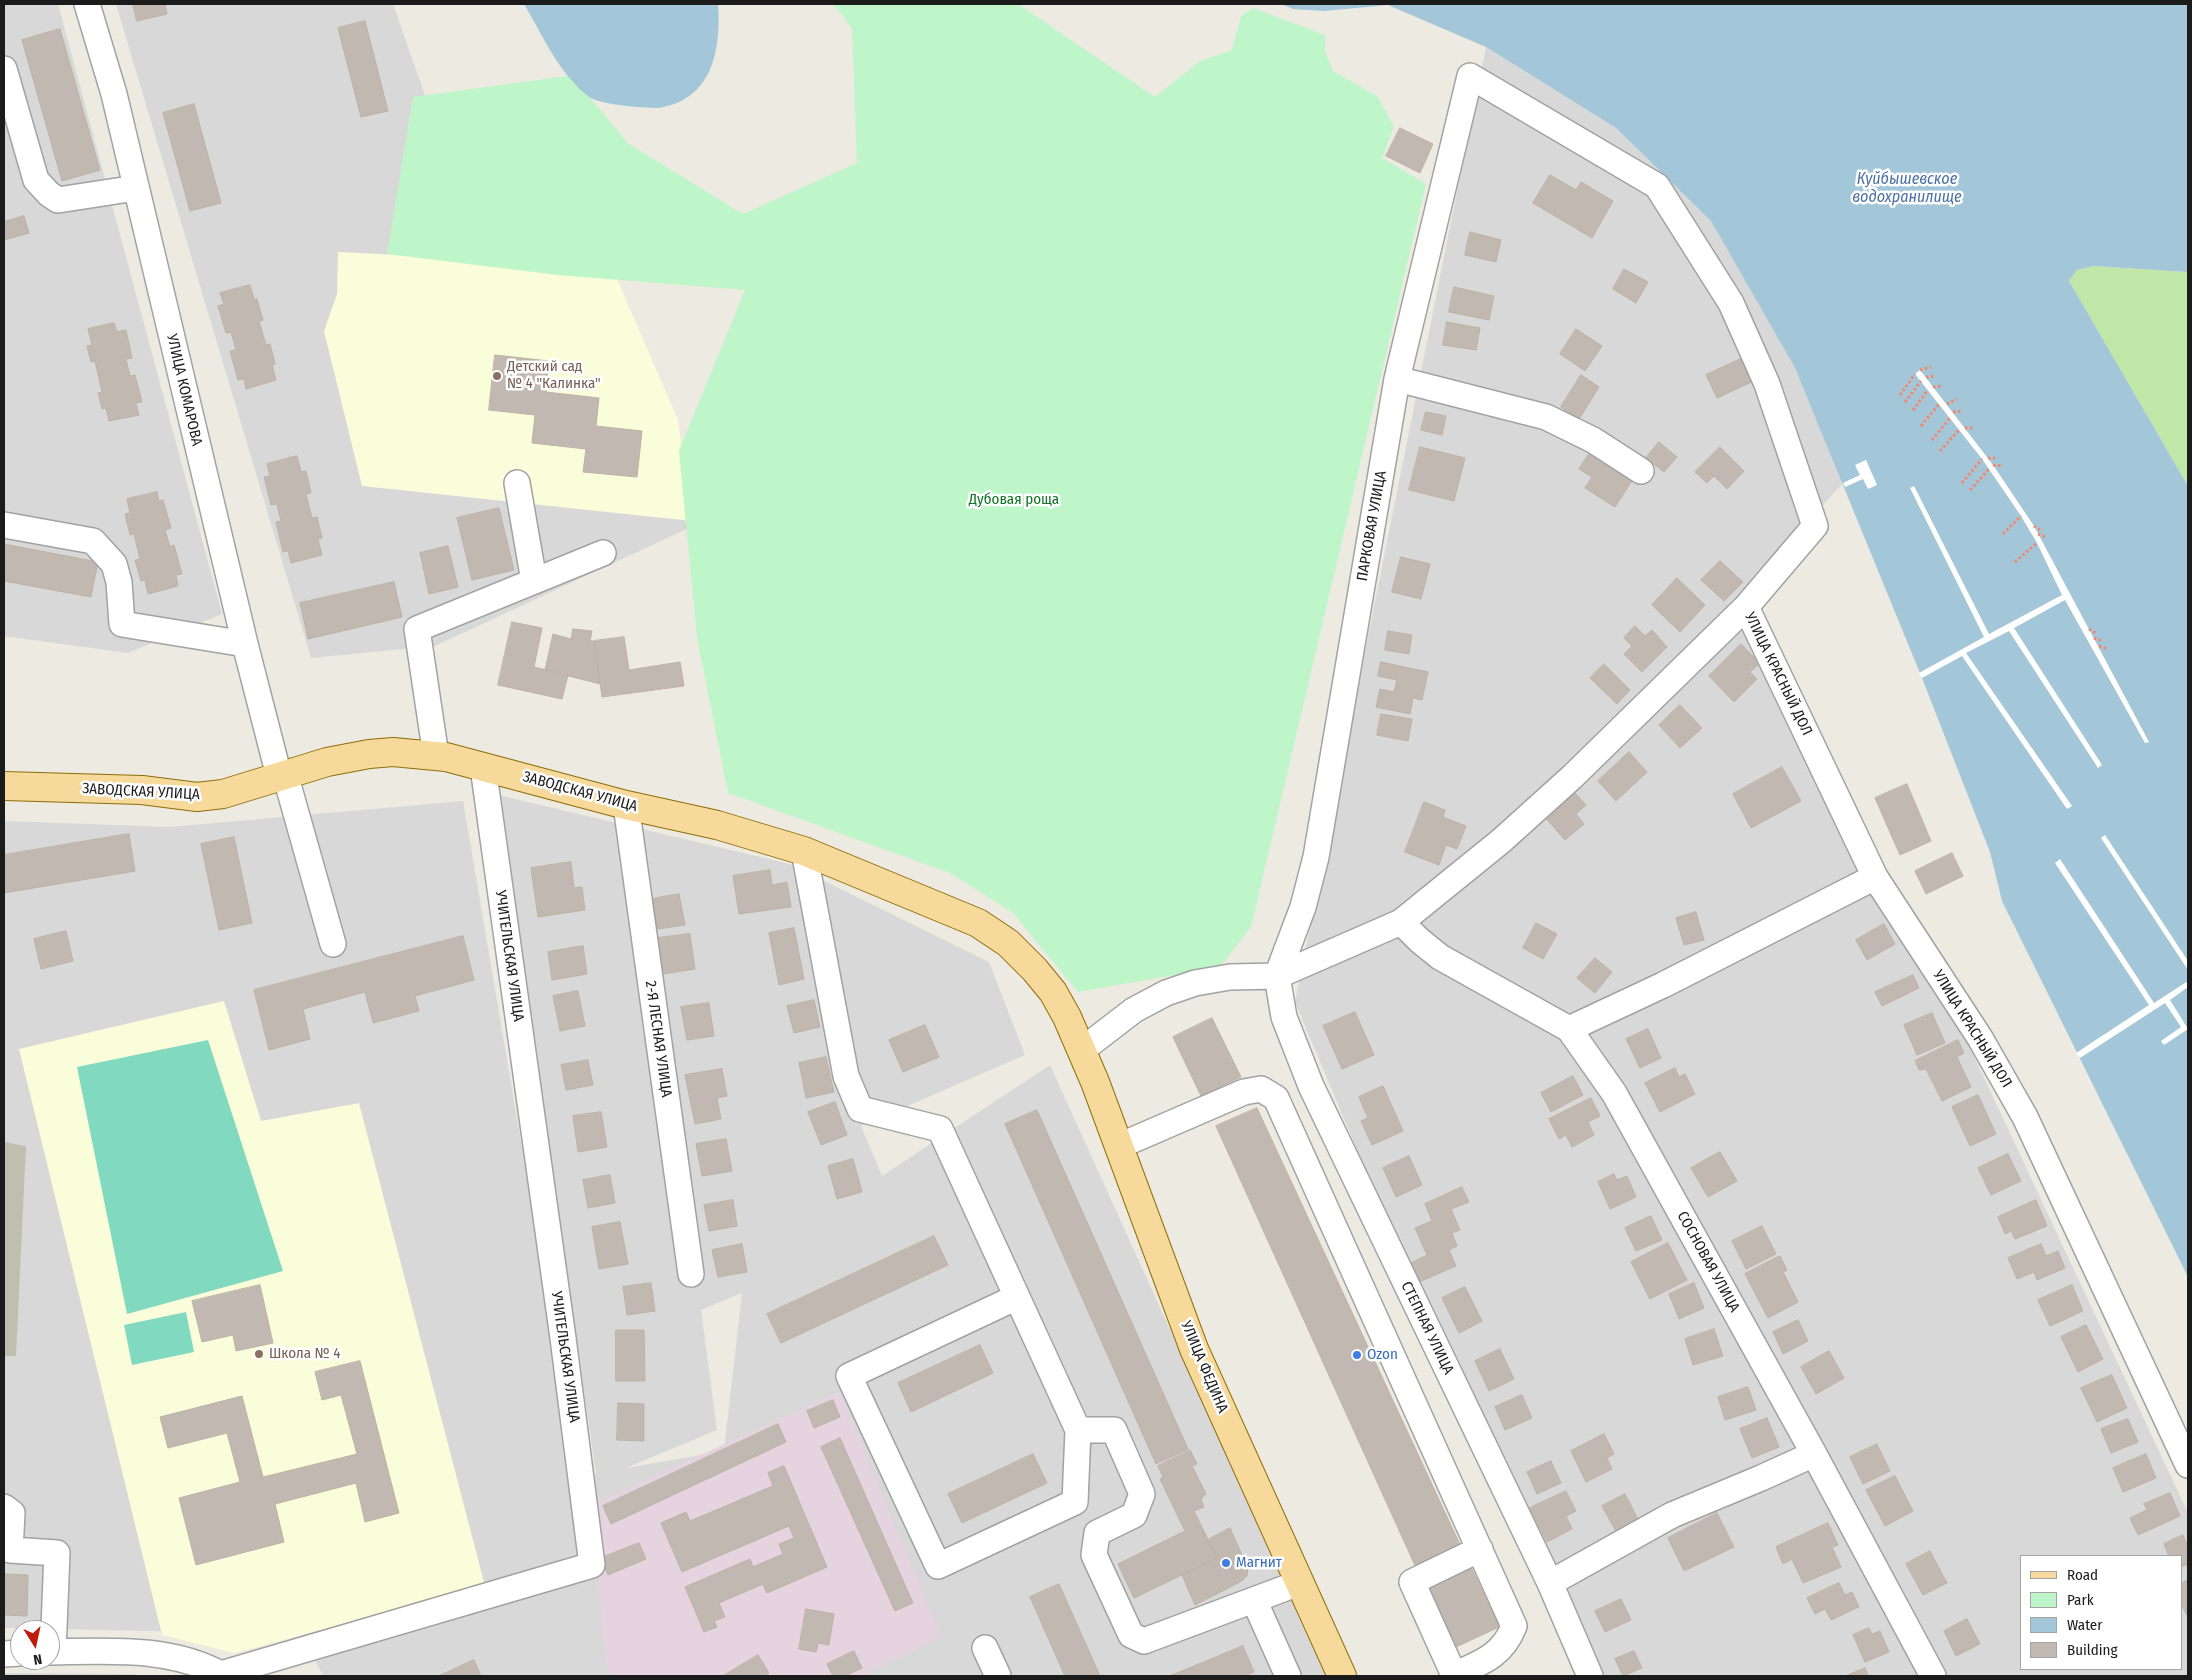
<!DOCTYPE html>
<meta charset="utf-8">
<style>
body{margin:0}
#map{position:relative;width:2192px;height:1680px;overflow:hidden;background:#edeae1;font-family:"Fira Sans Condensed",sans-serif}
canvas{display:block}
.frame{position:absolute;inset:0;border:5px solid #1b1b1b;pointer-events:none}
.legend{position:absolute;left:2020px;top:1555px;width:162px;height:115px;box-sizing:border-box;background:#fff;border:1px solid #a4a4a4;margin:0;padding:6px 9px;list-style:none;font-size:15px;color:#1b1b1b}
.legend li{display:flex;align-items:center;gap:10px;height:25px}
.legend b{width:25px;border:1px solid #a4a4a4}
.north{position:absolute;left:10px;top:1620px;width:50px;height:50px;box-sizing:border-box;background:#fff;border:1px solid #a4a4a4;border-radius:50%;rotate:170deg;font-size:14px;font-weight:700;line-height:20px;text-align:center;color:#1b1b1b}
.north::after{content:'';display:block;margin:auto;width:18px;height:22px;background:#be1b08;clip-path:polygon(50% 0,100% 100%,50% 72%,0 100%)}
</style>
<div id="map">
<canvas width="2192" height="1680"></canvas>
<div class="frame"></div>
<ul class="legend">
<li><b style="height:6px;background:#f7d99b"></b>Road</li>
<li><b style="height:14px;background:#bef6c9"></b>Park</li>
<li><b style="height:14px;background:#a3c7d9"></b>Water</li>
<li><b style="height:14px;background:#c1b9b1"></b>Building</li>
</ul>
<div class="north">N</div>
</div>
<script>
const context = document.querySelector('canvas').getContext('2d');
context.lineJoin = 'round';
function fillPath(path, color) { context.fillStyle = color; context.fill(path, 'evenodd'); }
function strokePath(path, color, width, dash) { context.strokeStyle = color; context.lineWidth = width; context.lineCap = dash ? 'butt' : 'round'; context.setLineDash(dash || []); context.stroke(path); }
function label(font, color, halo, rows, align = 'center') {
  context.font = font + ' "Fira Sans Condensed",sans-serif'; context.lineWidth = 5; context.setLineDash([]); context.textBaseline = 'middle'; context.strokeStyle = halo; context.fillStyle = color; for (const [text, x, y, turn = 0] of rows) {
    context.save(); context.translate(x, y); context.rotate((+turn || 0) * Math.PI / 180); context.textAlign = isNaN(turn) ? turn : align; if (halo) context.strokeText(text, 0, 0); context.fillText(text, 0, 0); context.restore();
  }
}
fillPath(new Path2D(`
 M4,4H58L222,614L128,653L4,636Z
 M116,4H393L485,267L629,305L691,527L435,646L311,658Z
 M1486,47L1616,128L1711,221L1795,368L1843,483L1733,602L1970,1048L2188,1513V1676H1603L1398,1247L1295,1002ZM2021,1556H2181V1669H2021Z
 M498,795L790,864L989,962L1025,1055L861,1126L882,1176L1050,1065L1327,1676H323L302,1634L4,1628V821L170,827L463,801L578,1477L596,1474ZM742,1293L724,1451L626,1468L717,1430L701,1310Z
 M4,1673L134,1674L139,1676H4Z`), '#d9d8d8');
fillPath(new Path2D(`
 M840,1392L941,1637L861,1676H612L606,1664L590,1505Z`), '#e5d3e0');
fillPath(new Path2D(`
 M338,252L611,265L678,420L692,521L362,486L324,331L337,294Z
 M224,1001L261,1121L359,1103L485,1586L234,1653L162,1635L19,1049Z`), '#fafdd9');
fillPath(new Path2D(`
 M4,1142L26,1146L16,1356H4Z`), '#bec0ad');
fillPath(new Path2D(`
 M2094,266L2188,272V486L2069,281L2077,270Z`), '#c0e6a8');
fillPath(new Path2D(`
 M833,4H1018L1155,97L1200,61L1232,50L1241,16L1253,8L1325,35V51L1333,71L1378,97L1394,127L1382,158L1426,184L1251,927L1220,967L1078,992L1012,912L950,873L728,793L697,638L679,451L745,290L558,275L387,254L413,97L567,76L591,99L629,144L743,214L857,163L852,28Z`), '#bef6c9');
fillPath(new Path2D(`
 M208,1040L283,1271L127,1314L77,1067Z
 M186,1312L194,1352L132,1365L124,1325Z`), '#81d9c0');
fillPath(new Path2D(`
 M524,4H718C721,47 714,96 664,107C656,109 646,107 637,107C626,106 597,103 589,97C559,74 543,36 524,4Z
 M1281,4H2188V272L2094,266L2077,270L2069,281L2188,486V1277L2002,901L1990,852L1922,678L1795,368L1711,221L1616,128L1486,47L1388,5L1324,11L1293,9Z`), '#a3c7d9');
fillPath(new Path2D(`
 M1920,370L1993,465L2034,526L2149,742L2145,743L2065,600L2014,628L2102,765L2098,768L2009,631L1966,653L2072,806L2067,809L1962,656L1922,678L1919,673L1984,637L1910,488L1914,486L1989,634L2062,595L2037,543L2021,516L1982,459L1915,374Z
 M1866,460L1877,485L1868,489L1863,479L1845,487L1843,483L1860,475L1855,465Z
 M2105,835L2188,961V970L2101,838Z
 M2060,859L2154,1003L2188,981V987L2170,1000L2188,1029L2164,1045L2161,1041L2181,1027L2165,1003L2080,1058L2076,1053L2149,1005L2055,863Z`), '#fff');
const building = new Path2D(`
 M133,4H165L167,14L137,21Z
 M365,21L388,111L361,117L338,28Z
 M60,29L100,170L62,181L22,40Z
 M194,104L221,203L190,211L163,113Z
 M1400,128L1433,144L1420,173L1386,156Z
 M1550,175L1576,190L1581,182L1613,201L1592,238L1533,203Z
 M24,216L29,233L4,240V222Z
 M1470,232L1501,240L1496,262L1465,255Z
 M1624,269L1648,282L1636,303L1613,289Z
 M250,285L254,299H257L263,320L259,321L266,345L270,344L275,364L272,365L276,380L246,389L244,379L238,380L230,351L236,350L231,332L226,333L218,306L224,304L220,293Z
 M1454,287L1494,296L1489,320L1449,312Z
 M1447,322L1480,328L1476,350L1443,345Z
 M114,323L117,332L126,330L132,358L126,359L130,376L135,375L142,402L136,403L139,415L109,421L106,408L102,409L98,393L102,392L95,361L91,362L87,346L92,345L88,329Z
 M1576,329L1602,346L1585,371L1560,354Z
 M495,355L549,361L546,392L599,398L596,426L642,431L637,477L583,472L586,449L532,443L535,415L489,410Z
 M1747,356L1758,379L1717,398L1706,375Z
 M1581,375L1599,387L1579,419L1561,407Z
 M1426,412L1446,416L1442,435L1421,430Z
 M1659,442L1677,457L1664,472L1646,458Z
 M1420,447L1465,458L1454,501L1409,490Z
 M1720,447L1744,471L1727,489L1714,476L1707,483L1695,472Z
 M1591,451L1633,479L1615,507L1585,488L1592,477L1579,469Z
 M297,456L301,472L306,471L311,493L306,494L312,518L317,517L322,538L318,539L322,555L291,563L288,551L283,552L276,522L281,521L277,504L271,505L264,477L270,476L267,464Z
 M157,492L159,501L163,500L171,528L165,530L170,547L174,545L182,574L176,575L178,586L148,594L145,580L141,581L135,560L140,559L134,534L130,535L125,514L130,513L127,499Z
 M499,508L514,570L472,580L457,518Z
 M4,544L98,562L91,597L4,581Z
 M448,546L458,587L429,594L420,553Z
 M1401,557L1430,564L1421,599L1392,592Z
 M1720,561L1743,582L1724,601L1701,580Z
 M1677,578L1705,605L1680,632L1652,605Z
 M394,582L402,617L308,639L300,603Z
 M512,622L542,628L534,667L568,675L562,699L498,685Z
 M1635,626L1645,636L1652,630L1667,647L1642,672L1624,654L1632,646L1624,638Z
 M573,629L592,631L590,641H594L600,684L545,670L553,634L571,639Z
 M1388,631L1412,635L1409,654L1385,650Z
 M624,637L629,670L680,662L684,686L602,697L594,641Z
 M1741,644L1760,663L1750,672L1757,679L1734,702L1709,676Z
 M1381,662L1428,672L1422,700L1413,698L1410,714L1376,707L1380,689L1394,692L1397,680L1378,676Z
 M1604,664L1630,690L1617,704L1590,678Z
 M1680,705L1702,728L1680,748L1659,725Z
 M1381,714L1412,719L1408,741L1377,735Z
 M1629,752L1647,772L1616,801L1598,781Z
 M1782,767L1801,801L1751,828L1733,794Z
 M1907,784L1931,841L1900,855L1875,798Z
 M1573,791L1586,805L1576,814L1584,824L1565,840L1544,816Z
 M1424,802L1445,810L1443,817L1466,826L1457,849L1446,845L1439,865L1405,852Z
 M129,834L135,871L4,893V855Z
 M234,837L252,923L219,930L201,844Z
 M1952,853L1963,876L1926,894L1915,871Z
 M571,862L574,888L582,887L585,910L538,917L531,868Z
 M770,870L772,885L787,882L791,907L739,914L733,876Z
 M679,894L685,925L658,929L652,899Z
 M1696,912L1704,940L1684,945L1676,918Z
 M1536,923L1557,934L1543,959L1523,948Z
 M1884,924L1895,944L1867,960L1856,940Z
 M794,928L804,979L779,985L769,933Z
 M66,931L73,961L41,969L34,939Z
 M690,934L695,969L663,974L658,938Z
 M463,936L474,980L415,996L419,1011L373,1023L365,992L303,1009L310,1039L269,1050L254,990Z
 M583,946L587,974L552,980L548,952Z
 M1595,958L1612,972L1595,993L1577,978Z
 M1913,975L1919,988L1882,1006L1875,992Z
 M578,991L585,1026L560,1031L553,996Z
 M814,1000L820,1027L794,1033L787,1006Z
 M709,1003L714,1036L687,1040L681,1007Z
 M1355,1012L1374,1055L1342,1069L1323,1026Z
 M1932,1013L1945,1043L1917,1055L1904,1025Z
 M1212,1018L1241,1077L1201,1096L1173,1037Z
 M925,1025L939,1057L903,1072L889,1040Z
 M1648,1029L1661,1058L1640,1068L1626,1039Z
 M1958,1040L1964,1053L1957,1057L1971,1087L1942,1101L1926,1069L1919,1070L1915,1061Z
 M826,1057L834,1092L806,1098L799,1063Z
 M588,1060L593,1085L566,1090L561,1065Z
 M1675,1068L1679,1077L1685,1074L1695,1094L1660,1112L1645,1083Z
 M722,1069L727,1096L717,1098L721,1119L695,1124L685,1075Z
 M1573,1076L1583,1095L1551,1112L1541,1093Z
 M1383,1086L1403,1131L1372,1145L1361,1121L1368,1118L1359,1097Z
 M1978,1095L1996,1134L1970,1146L1952,1107Z
 M1591,1098L1600,1116L1588,1122L1594,1135L1572,1147L1566,1135L1559,1139L1549,1119Z
 M835,1102L847,1135L821,1145L808,1112Z
 M1257,1108L1462,1549L1417,1570L1216,1126Z
 M1037,1110L1188,1449L1156,1464L1005,1124Z
 M601,1112L607,1147L578,1152L573,1116Z
 M726,1139L732,1171L702,1176L696,1144Z
 M1720,1152L1737,1181L1708,1197L1691,1168Z
 M2008,1154L2021,1181L1991,1195L1978,1168Z
 M1409,1156L1422,1185L1396,1197L1383,1168Z
 M853,1159L862,1192L837,1199L828,1166Z
 M1614,1174L1617,1180L1627,1176L1636,1197L1610,1209L1598,1182Z
 M610,1175L615,1203L588,1208L583,1180Z
 M1462,1187L1469,1202L1451,1209L1460,1230L1452,1233L1457,1246L1449,1250L1456,1266L1419,1282L1411,1263L1427,1255L1415,1228L1432,1221L1425,1204Z
 M733,1200L737,1226L709,1231L704,1205Z
 M2036,1200L2047,1226L2015,1239L2011,1231L2005,1234L1998,1217Z
 M1651,1216L1662,1240L1636,1251L1625,1228Z
 M620,1222L628,1264L599,1269L592,1227Z
 M1762,1226L1776,1254L1746,1269L1732,1241Z
 M934,1236L948,1265L781,1343L767,1314Z
 M1668,1243L1687,1280L1650,1299L1631,1262Z
 M742,1244L747,1272L718,1277L712,1250Z
 M2041,1244L2046,1256L2058,1251L2065,1268L2037,1280L2034,1272L2017,1279L2008,1258Z
 M1780,1256L1787,1270L1783,1272L1798,1302L1768,1318L1745,1274Z
 M651,1283L655,1311L627,1315L623,1287Z
 M1694,1283L1704,1308L1679,1319L1669,1294Z
 M260,1285L273,1343L236,1351L233,1335L202,1342L192,1301Z
 M2072,1285L2083,1311L2050,1326L2038,1300Z
 M1465,1287L1482,1321L1459,1333L1442,1298Z
 M1798,1320L1808,1341L1783,1354L1773,1332Z
 M2086,1325L2103,1359L2078,1372L2061,1337Z
 M1714,1329L1723,1356L1693,1365L1685,1339Z
 M616,1330H644L645,1381H616Z
 M980,1345L993,1373L911,1412L898,1383Z
 M1500,1349L1514,1379L1489,1391L1475,1361Z
 M1829,1351L1844,1378L1816,1394L1801,1367Z
 M360,1361L399,1513L365,1522L356,1483L275,1504L284,1542L196,1565L179,1498L240,1482L227,1433L168,1448L160,1417L242,1396L263,1477L357,1454L341,1395L322,1400L315,1372Z
 M2112,1375L2127,1408L2097,1422L2081,1388Z
 M1748,1387L1756,1410L1725,1420L1718,1397Z
 M1522,1395L1532,1418L1505,1430L1495,1407Z
 M833,1400L840,1417L814,1428L807,1411Z
 M618,1403L644,1404V1441L617,1440Z
 M1767,1418L1779,1447L1752,1458L1740,1429Z
 M2128,1419L2138,1442L2111,1453L2101,1429Z
 M778,1424L786,1442L611,1524L603,1506Z
 M1604,1434L1614,1454L1607,1458L1612,1469L1586,1482L1571,1451Z
 M840,1438L913,1603L895,1611L821,1447Z
 M1877,1444L1890,1471L1863,1484L1850,1457Z
 M1190,1450L1197,1464L1192,1466L1206,1494L1201,1499L1204,1507L1194,1511L1217,1558L1134,1598L1118,1564L1185,1531L1160,1479L1163,1477L1158,1466Z
 M1033,1454L1047,1483L962,1523L948,1494Z
 M2146,1454L2156,1478L2123,1492L2113,1468Z
 M1551,1461L1561,1483L1537,1494L1527,1472Z
 M784,1466L827,1567L767,1593L763,1584L719,1603L725,1617L714,1621L717,1627L704,1632L685,1587L750,1559L753,1567L783,1554L779,1544L794,1538L789,1526L682,1572L661,1523L686,1512L690,1521L773,1486L768,1473Z
 M1895,1476L1913,1511L1885,1526L1866,1490Z
 M1566,1491L1576,1511L1566,1516L1572,1529L1547,1542L1530,1508Z
 M2170,1493L2180,1516L2138,1535L2130,1518L2147,1510L2144,1504Z
 M1625,1494L1639,1521L1617,1533L1602,1506Z
 M1717,1513L1734,1547L1684,1571L1668,1538Z
 M1828,1523L1838,1545L1832,1547L1841,1567L1803,1583L1792,1559L1783,1564L1776,1547Z
 M1230,1528L1248,1568L1247,1576L1240,1582L1195,1605L1182,1575L1217,1558L1208,1540Z
 M2183,1535L2186,1543L2188,1542V1564L2181,1567V1556H2169L2164,1544Z
 M639,1543L646,1559L608,1575L601,1558Z
 M1930,1551L1947,1583L1923,1595L1906,1564Z
 M1470,1565L1499,1627L1456,1647L1426,1585Z
 M4,1574L28,1575L27,1616L4,1615Z
 M2188,1580V1614L2187,1615L2181,1604V1584Z
 M1839,1583L1845,1595L1852,1592L1859,1607L1831,1620L1825,1609L1815,1614L1807,1598Z
 M1059,1584L1100,1676H1065L1030,1597Z
 M1621,1599L1631,1620L1605,1632L1595,1611Z
 M806,1609L834,1614L829,1645L818,1643L816,1652L799,1649Z
 M1967,1619L1980,1644L1956,1656L1944,1631Z
 M1869,1628L1872,1634L1880,1631L1889,1652L1865,1662L1853,1635Z
 M1243,1646L1254,1672L1244,1676H1170Z
 M854,1651L862,1668L845,1676H833L827,1664Z
 M1634,1651L1642,1668L1623,1676L1615,1659Z
 M758,1655L769,1673L764,1676H723Z
 M474,1660L481,1676H439Z
 M1865,1668L1868,1676H1846Z`);
fillPath(building, '#c1b9b1');
strokePath(building, '#bdb2a4', 1);
const minor = new Path2D(`
 M87,4L114,94L245,644L279,776
 M4,69L36,180L49,194L58,200L136,188
 M1397,379L1546,417L1593,440L1641,471
 M517,483L534,581
 M4,525L93,541L114,564L119,582L122,624L245,644
 M436,756L417,629L603,553
 M285,774L333,944
 M626,805L691,1274
 M804,851L846,1076L860,1109L940,1129L1078,1430H1114L1142,1494L1134,1515L1097,1533L1094,1555L1131,1635L1144,1641L1299,1583
 M1401,922L1419,940L1440,957L1569,1029L1614,1093L1814,1454L1933,1676
 M1569,1029L1663,985L1875,877
 M1082,1050L1134,1010L1166,993L1195,983L1230,977L1277,976L1401,922L1501,841L1572,777L1746,607L1875,877L1980,1038L2025,1117L2188,1465
 M1119,1146L1244,1092L1261,1089L1276,1098L1514,1626C1502,1657 1480,1663 1452,1676
 M1017,1297L849,1376L938,1566L1075,1502L1078,1430
 M4,1507L12,1513L10,1550L57,1553L53,1652
 M1550,1583L1672,1515L1761,1478L1814,1454
 M1254,1600L1288,1676
 M985,1648L998,1676
 M50,1652C109,1651 172,1646 224,1676
 M4,1654L20,1653
 M221,1674L592,1565L563,1338L483,767
 M1454,1675L1412,1582L1480,1549
 M1590,1676L1550,1583L1311,1086L1284,1017L1277,976L1303,907L1316,857L1397,379L1470,76L1657,186L1731,303L1767,384L1815,526L1746,607`);
const major = new Path2D(`
 M4,786L142,790L197,797L223,794L327,762L369,754L393,752L446,757L626,805L717,825L804,851L978,923L1008,943L1035,970L1053,992L1067,1017L1095,1082L1194,1349L1342,1676`);
strokePath(minor, '#a2a2a2', 28);
strokePath(major, '#8d6e06', 30);
strokePath(new Path2D(`
 M1920,370L1931,367
 M1926,377L1936,376
 M1933,387L1941,386
 M1900,395L1915,374
 M1905,402L1921,381
 M1947,404L1957,399
 M1913,410L1928,390
 M1953,412L1962,411
 M1921,426L1939,404
 M1965,428H1975
 M1932,440L1950,418
 M1940,451L1959,430
 M1988,458H1995
 M1993,465L2002,466
 M1962,483L1982,459
 M1970,490L1989,469
 M2034,526L2040,530
 M2003,534L2021,516
 M2038,534L2046,537
 M2015,562L2037,543
 M2089,629L2096,633
 M2094,638L2103,641
 M2099,646L2108,649`), '#f3876b', 3, [2.5, 2.5]);
strokePath(minor, '#fff', 25);
strokePath(major, '#f7d99b', 28);
for (const [x, y, r, color] of [
 [497,376,5,"#8d6e63"],
 [259,1354,5,"#8d6e63"],
 [1357,1355,5,"#3f7fe0"],
 [1226,1563,5,"#3f7fe0"]
]) { const dot = new Path2D(); dot.arc(x, y, r, 0, 2 * Math.PI); context.fillStyle = color; context.fill(dot); strokePath(dot, '#fff', 2); }
label('15px', '#785e54', '#fff', [
 ["Детский сад",507,367],
 ["№ 4 \"Калинка\"",507,384],
 ["Школа № 4",269,1354]
], 'left');
label('15px', '#1b1b1b', '#fff', [
 ["УЛИЦА КОМАРОВА",184,390,77],
 ["ПАРКОВАЯ УЛИЦА",1372,526,-80],
 ["УЛИЦА КРАСНЫЙ ДОЛ",1778,674,64],
 ["ЗАВОДСКАЯ УЛИЦА",141,792,3],
 ["ЗАВОДСКАЯ УЛИЦА",580,792,15],
 ["УЧИТЕЛЬСКАЯ УЛИЦА",509,956,82],
 ["УЛИЦА КРАСНЫЙ ДОЛ",1972,1029,58],
 ["2-Я ЛЕСНАЯ УЛИЦА",658,1039,82],
 ["СОСНОВАЯ УЛИЦА",1708,1262,61],
 ["СТЕПНАЯ УЛИЦА",1427,1328,64],
 ["УЧИТЕЛЬСКАЯ УЛИЦА",565,1357,82],
 ["УЛИЦА ФЕДИНА",1204,1367,67]
]);
label('15px', '#0f7322', '#fff', [
 ["Дубовая роща",1014,500]
]);
label('15px', '#366cbe', '#fff', [
 ["Ozon",1367,1355],
 ["Магнит",1236,1563]
], 'left');
label('italic 16px', '#4d70a6', '#fff', [
 ["Куйбышевское",1907,180],
 ["водохранилище",1907,198]
]);
</script>
